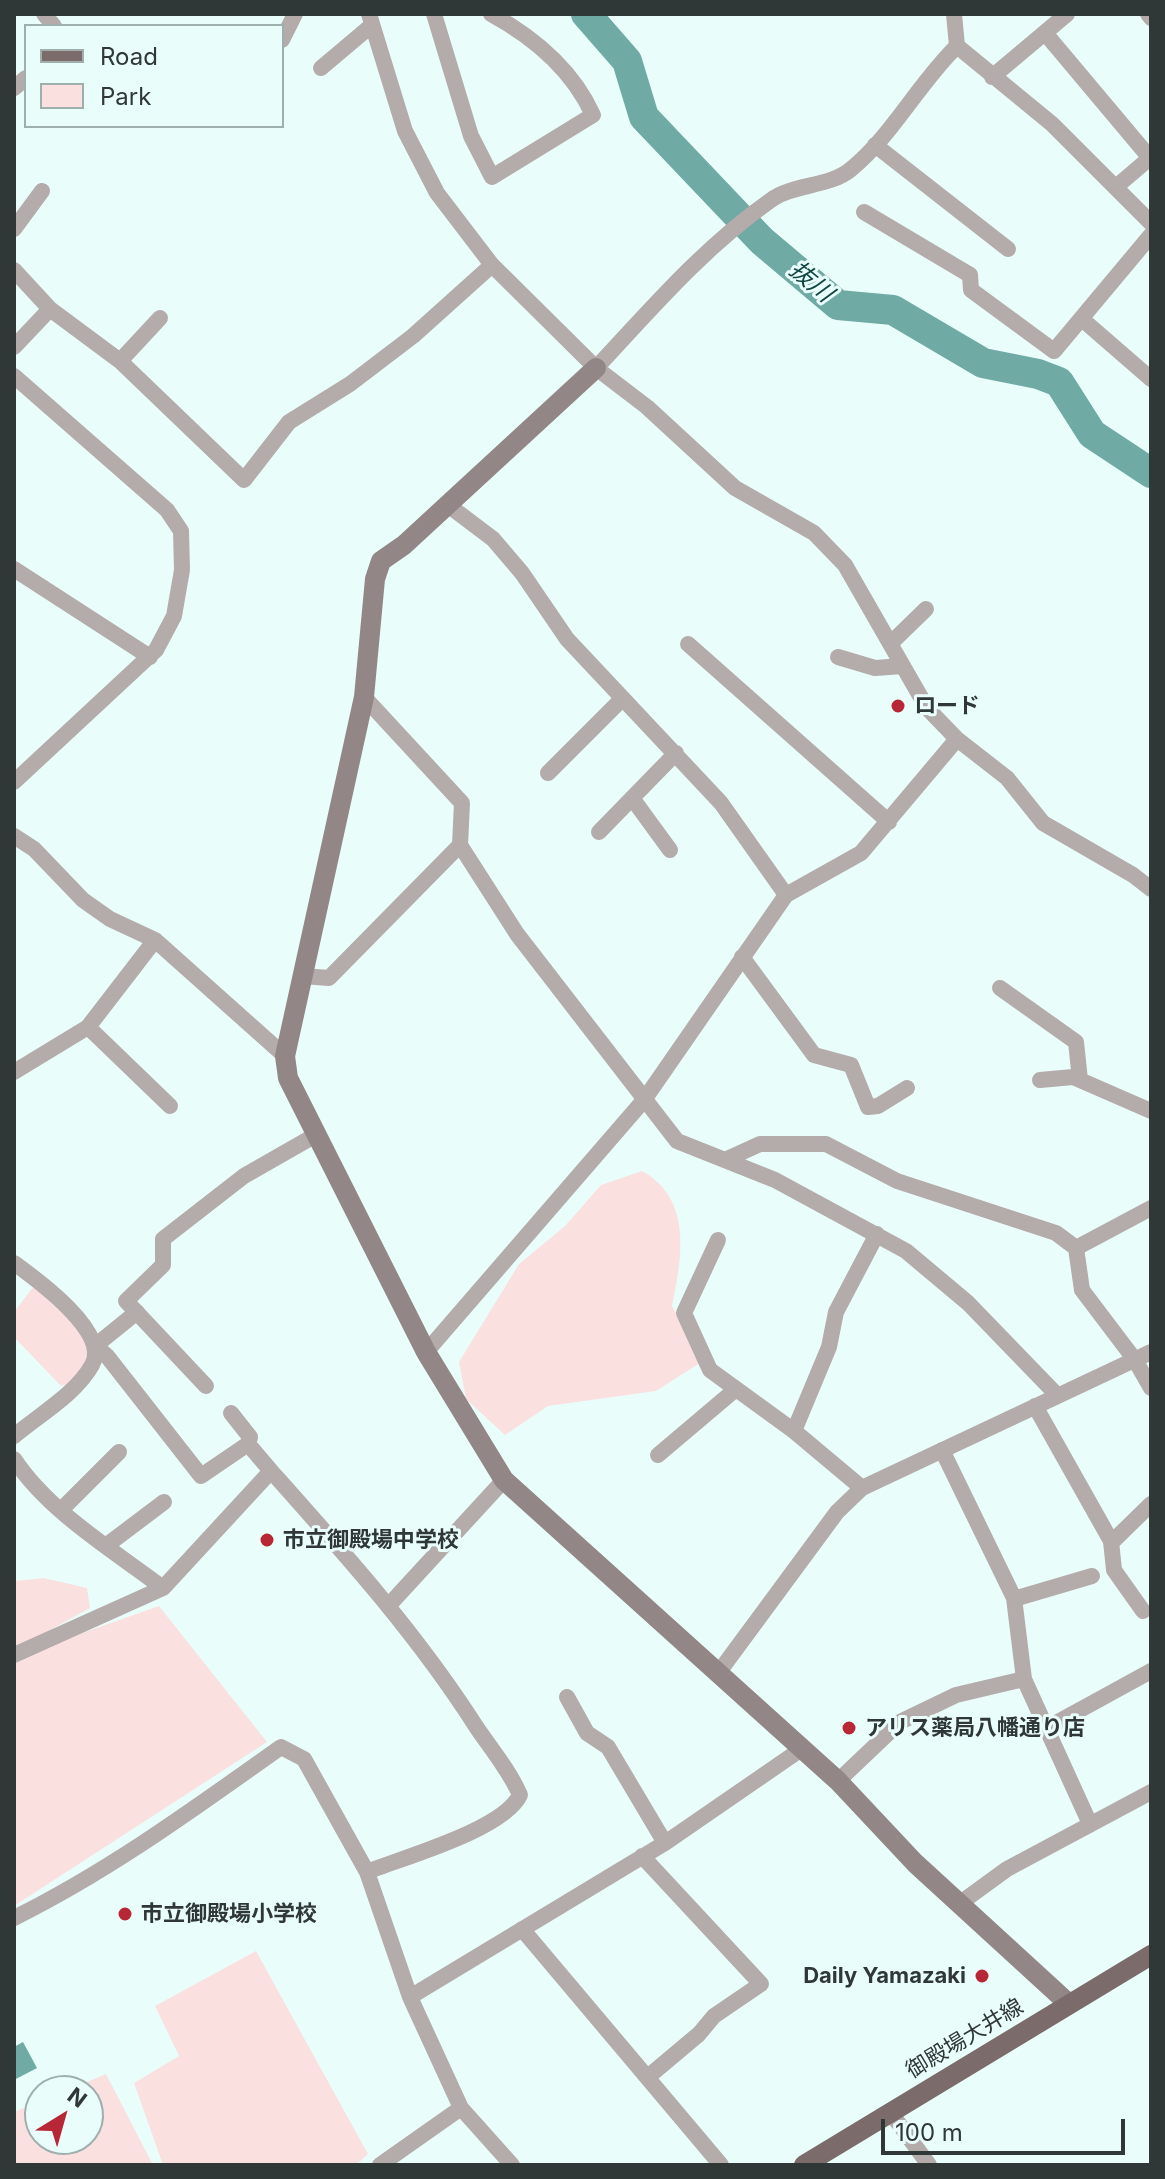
<!DOCTYPE html>
<meta charset="utf-8">
<style>
body{margin:0}
#map{position:relative;width:1165px;height:2179px;overflow:hidden;background:#e9fefb;font-family:Inter,sans-serif}
canvas{display:block}
.frame{position:absolute;inset:0;border:16px solid #303837;pointer-events:none}
.legend{position:absolute;left:24px;top:24px;width:260px;height:104px;box-sizing:border-box;background:#e9fefb;border:2px solid #9fafad;margin:0;padding:10px 14px;list-style:none;font-size:24px;color:#303837}
.legend li{display:flex;align-items:center;gap:16px;height:40px}
.legend b{width:40px;border:2px solid #9fafad}
.north{position:absolute;left:24px;top:2075px;width:80px;height:80px;box-sizing:border-box;background:#e9fefb;border:2px solid #9fafad;border-radius:50%;rotate:37deg;font-size:22px;font-weight:700;line-height:32px;text-align:center;color:#303837}
.north::after{content:'';display:block;margin:auto;width:28px;height:36px;background:#b82735;clip-path:polygon(50% 0,100% 100%,50% 72%,0 100%)}
.scale{position:absolute;left:881px;top:2119px;width:244px;height:36px;box-sizing:border-box;border:4px solid #303837;border-top:0;padding-left:10px;font-size:24px;line-height:28px;white-space:nowrap;color:#303837;-webkit-text-stroke:6px #e9fefb;paint-order:stroke}
</style>
<div id="map">
<canvas width="1165" height="2179"></canvas>
<div class="frame"></div>
<ul class="legend">
<li><b style="height:10px;background:#7b6c6b"></b>Road</li>
<li><b style="height:22px;background:#fae1e0"></b>Park</li>
</ul>
<div class="north">N</div>
<div class="scale">100 m</div>
</div>
<script>
const context = document.querySelector('canvas').getContext('2d');
context.lineJoin = 'round';
function fillPath(path, color) { context.fillStyle = color; context.fill(path, 'evenodd'); }
function strokePath(path, color, width, dash) { context.strokeStyle = color; context.lineWidth = width; context.lineCap = dash ? 'butt' : 'round'; context.setLineDash(dash || []); context.stroke(path); }
function label(font, color, halo, rows, align = 'center') {
  context.font = font + ' Inter,"Noto Sans JP",sans-serif'; context.lineWidth = 6; context.setLineDash([]); context.textBaseline = 'middle'; context.strokeStyle = halo; context.fillStyle = color; for (const [text, x, y, turn = 0] of rows) {
    context.save(); context.translate(x, y); context.rotate((+turn || 0) * Math.PI / 180); context.textAlign = isNaN(turn) ? turn : align; if (halo) context.strokeText(text, 0, 0); context.fillText(text, 0, 0); context.restore();
  }
}
fillPath(new Path2D(`
 M642,1171C693,1199 682,1259 672,1306L703,1361L656,1391L548,1406L505,1435L466,1399L459,1362L519,1264L565,1226L601,1185Z
 M34,1286L70,1314L95,1350L74,1382L61,1386L14,1337V1312Z
 M44,1578L87,1588L90,1608L14,1650V1581Z
 M159,1606L267,1742L14,1906V1657Z
 M256,1951L368,2154L356,2165H163L134,2083L179,2056L155,2006Z
 M106,2074L153,2165H14V2112L40,2101V2139H88V2091H65Z`), '#fae1e0');
fillPath(new Path2D(`
 M23,2042L37,2068L14,2080V2047Z`), '#70aaa5');
strokePath(new Path2D(`
 M586,14L627,61L644,117L762,241L838,305L893,310L983,363L1038,374L1059,382L1092,434L1151,473`), '#70aaa5', 30);
strokePath(new Path2D(`
 M44,14L54,26
 M369,14L405,131L437,193L492,265L596,368L647,407L735,488L814,533L845,565L927,708L957,739L1007,778L1043,823L1133,875L1151,889
 M434,14L471,136L492,177L593,115C572,69 535,38 491,14
 M954,14L957,46L1052,124L1151,223
 M1148,14L1151,18
 M1045,33L1150,158
 M282,40L295,14
 M321,68L372,25
 M992,77L1067,14
 M14,88L26,78
 M875,145L1008,249
 M1117,186L1151,157
 M864,212L970,275L971,290L1054,351L1151,235
 M14,229L42,191
 M14,270L50,309L120,361L160,318
 M1083,320L1151,379
 M14,347L50,309
 M120,361L244,480L289,422L350,384L413,336L492,265
 M596,368C651,309 704,247 771,200C793,184 829,187 850,170C892,136 918,84 957,46
 M14,376L167,510L181,531L182,570L174,616L156,650L14,782
 M448,505L493,539L522,573L567,639L721,803L786,895
 M14,569L150,657
 M891,643L926,609
 M688,644L889,822
 M838,657L875,668L903,666
 M364,697L462,803L460,845L517,934L677,1141L775,1180L906,1251L968,1303L1057,1395
 M548,773L622,699
 M632,798L670,850
 M599,832L676,753
 M14,836L34,849L83,900L110,919L155,940L285,1056
 M742,957L814,1055L851,1065L868,1107L878,1106L907,1088
 M303,976L329,978L460,845
 M1000,988L1076,1042L1080,1080
 M88,1027L170,1106
 M14,1072L88,1027L155,940
 M1040,1080L1073,1077L1151,1111
 M727,1159L760,1144H826L897,1181L1056,1233L1076,1248L1082,1290L1135,1360L1151,1388
 M718,1240L684,1313L710,1370L794,1431
 M1076,1248L1151,1208
 M14,1263C36,1279 111,1333 92,1365C76,1394 39,1415 14,1436
 M137,1312L95,1346L107,1356L201,1476L248,1444L271,1471
 M426,1352L644,1100L786,895L861,853L957,739
 M206,1386L126,1301L163,1265V1239L244,1176L314,1136
 M1035,1406L1111,1541L1114,1570L1143,1611
 M231,1413L250,1437L248,1444
 M942,1450L1014,1598L1024,1679L1090,1824
 M658,1455L736,1389
 M14,1459C49,1512 113,1550 163,1588
 M862,1488L794,1431L829,1347L836,1312L877,1234
 M62,1509L119,1452
 M1111,1543L1151,1504
 M107,1545L164,1502
 M1014,1599L1092,1576
 M390,1604L504,1480
 M14,1655L163,1588L271,1471C345,1554 417,1634 477,1728C492,1750 509,1770 520,1795C503,1830 404,1857 367,1872
 M719,1672L837,1512L862,1488L1151,1352
 M567,1697L587,1733L608,1747L665,1843
 M1047,1728L1151,1671
 M838,1781L900,1722L956,1695L1024,1679
 M642,1856L761,1984L714,2016L699,2034L649,2076
 M959,1904L1007,1869L1151,1792
 M14,1918C109,1871 195,1808 281,1747L304,1759L367,1872L410,1997L461,2108L512,2165
 M522,1929L721,2165
 M410,1997L665,1843L800,1750
 M891,2113L929,2165
 M380,2165L461,2108`), '#b4abab', 16);
strokePath(new Path2D(`
 M596,368L404,545L381,561L375,579L364,697L285,1056L288,1078L426,1352L504,1480L838,1781L915,1863L1069,2004`), '#938686', 20);
strokePath(new Path2D(`
 M804,2165L1151,1955`), '#7b6c6b', 20);
for (const [x, y, r, color] of [
 [898,706,8,"#b82735"],
 [267,1540,8,"#b82735"],
 [849,1728,8,"#b82735"],
 [125,1914,8,"#b82735"],
 [982,1976,8,"#b82735"]
]) { const dot = new Path2D(); dot.arc(x, y, r, 0, 2 * Math.PI); context.fillStyle = color; context.fill(dot); strokePath(dot, '#e9fefb', 3); }
label('bold 22px', '#303837', '#e9fefb', [
 ["ロード",914,706],
 ["市立御殿場中学校",283,1540],
 ["アリス薬局八幡通り店",865,1728],
 ["市立御殿場小学校",141,1914],
 ["Daily Yamazaki",966,1976,"right"]
], 'left');
label('22px', '#303837', '#e9fefb', [
 ["御殿場大井線",965,2039,-31]
]);
label('italic 24px', '#114743', '#e9fefb', [
 ["抜川",811,282,40]
]);
</script>
